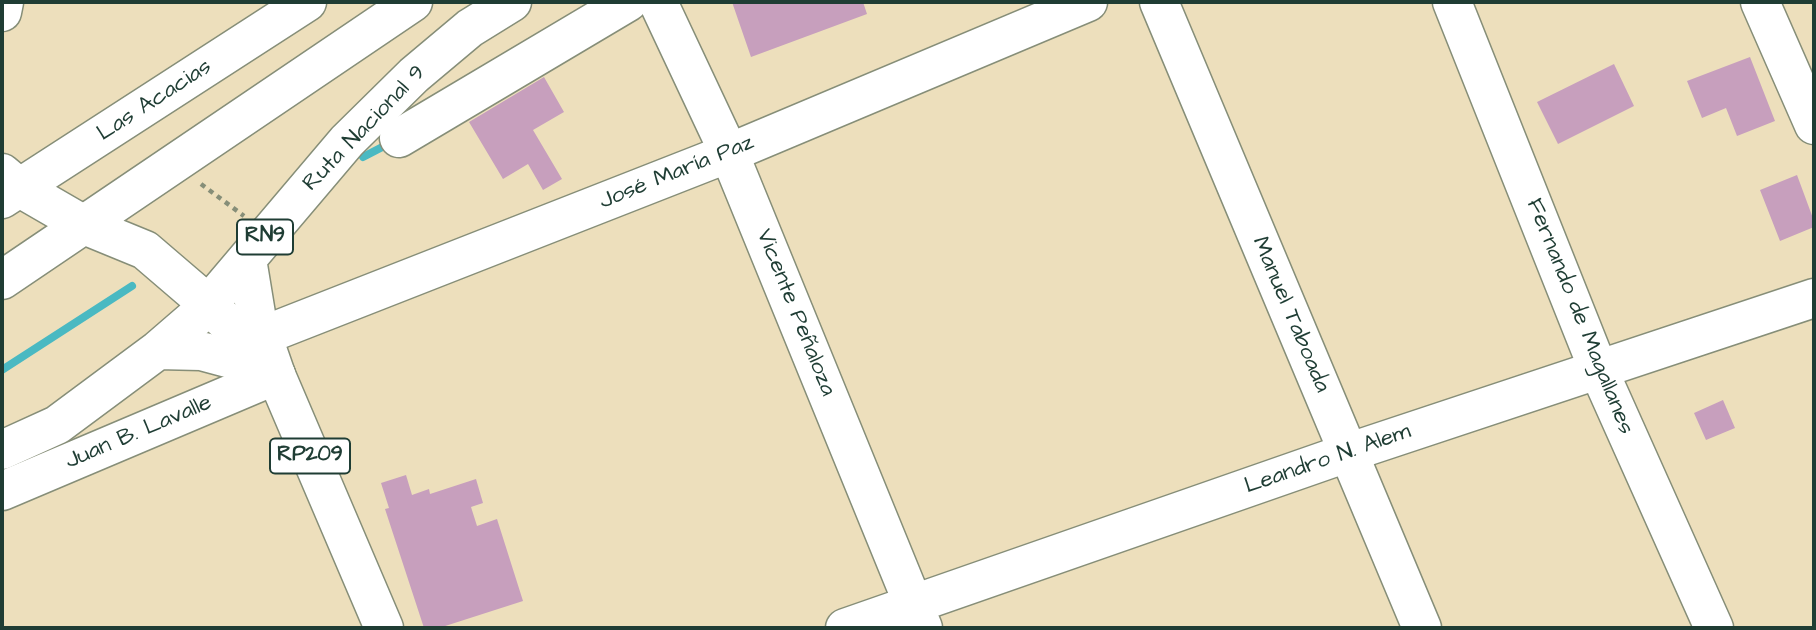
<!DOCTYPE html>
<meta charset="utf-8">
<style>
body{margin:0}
#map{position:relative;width:1816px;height:630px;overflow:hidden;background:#eddfbc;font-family:"Architects Daughter",sans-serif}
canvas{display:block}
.frame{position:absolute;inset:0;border:4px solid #1f3d34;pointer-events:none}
</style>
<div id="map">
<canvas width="1816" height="630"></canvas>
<div class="frame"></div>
</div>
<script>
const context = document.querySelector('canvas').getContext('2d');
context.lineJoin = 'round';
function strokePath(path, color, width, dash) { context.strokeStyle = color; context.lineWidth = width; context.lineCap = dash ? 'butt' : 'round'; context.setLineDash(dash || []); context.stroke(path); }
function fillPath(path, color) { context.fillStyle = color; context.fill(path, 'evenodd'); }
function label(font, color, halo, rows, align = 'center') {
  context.font = font + ' "Architects Daughter",sans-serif'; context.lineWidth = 5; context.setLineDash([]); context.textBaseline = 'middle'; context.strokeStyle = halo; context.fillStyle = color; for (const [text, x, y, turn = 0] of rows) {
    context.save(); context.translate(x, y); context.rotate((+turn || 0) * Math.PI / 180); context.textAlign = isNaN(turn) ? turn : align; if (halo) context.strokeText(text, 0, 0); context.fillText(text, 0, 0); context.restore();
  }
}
strokePath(new Path2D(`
 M363,157L392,142
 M2,370L132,286`), '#4ab9c2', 8);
fillPath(new Path2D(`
 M732,2H863L867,14L751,57Z
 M1750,57L1775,121L1737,136L1726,108L1702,118L1687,81Z
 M1614,64L1634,106L1558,144L1537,102Z
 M544,77L564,112L533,130L562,179L543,190L528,164L503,179L469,122Z
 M1797,175L1814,221V227L1780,241L1760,190Z
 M1723,400L1735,428L1706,440L1694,413Z
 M406,475L412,495L429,489L430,494L476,479L483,503L471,507L477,526L497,519L523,601L439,628H424L385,509L389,508L381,483Z`), '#c79fbd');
const minor = new Path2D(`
 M658,2L729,153L923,628
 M1159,2L1422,628
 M1452,2L1599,371L1714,628
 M1760,2L1814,125
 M399,138L628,2
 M2,199L307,2
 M262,336L729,153L1088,2
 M2,491L276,375
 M845,628L1347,453L1814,298`);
const major = new Path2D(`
 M2,12L4,2
 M2,173L20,188L84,225
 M208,304L246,342L276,375L384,628`);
const highway = new Path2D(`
 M84,225L145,250L208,304
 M247,259L257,320L276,375
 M2,280L413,2
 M158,350L201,351L242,362L276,375
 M2,450L57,425L158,350L202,312L347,141L414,75L470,28L512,2`);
strokePath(minor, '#868e78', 41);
strokePath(major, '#868e78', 41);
strokePath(highway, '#868e78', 41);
strokePath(new Path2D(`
 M201,184L244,216`), '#868e78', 4.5, [5, 5]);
strokePath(minor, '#fff', 38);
strokePath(major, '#fff', 38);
strokePath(highway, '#fff', 38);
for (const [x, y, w] of [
 [265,237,56],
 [310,456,80]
]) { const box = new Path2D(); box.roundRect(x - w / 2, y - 17.5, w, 35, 5); context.fillStyle = '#fff'; context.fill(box); strokePath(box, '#1f3d34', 2); }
label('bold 21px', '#1f3d34', null, [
 ["RN9",265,237],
 ["RP209",310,456]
]);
label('23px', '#1f3d34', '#fff', [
 ["Las Acacias",155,101,-33],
 ["Ruta Nacional 9",365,129,-46],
 ["José María Paz",677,173,-22],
 ["Vicente Peñaloza",795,313,68],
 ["Manuel Taboada",1290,315,67],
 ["Fernando de Magallanes",1579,317,68],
 ["Juan B. Lavalle",139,433,-23],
 ["Leandro N. Alem",1328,460,-19]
]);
</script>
